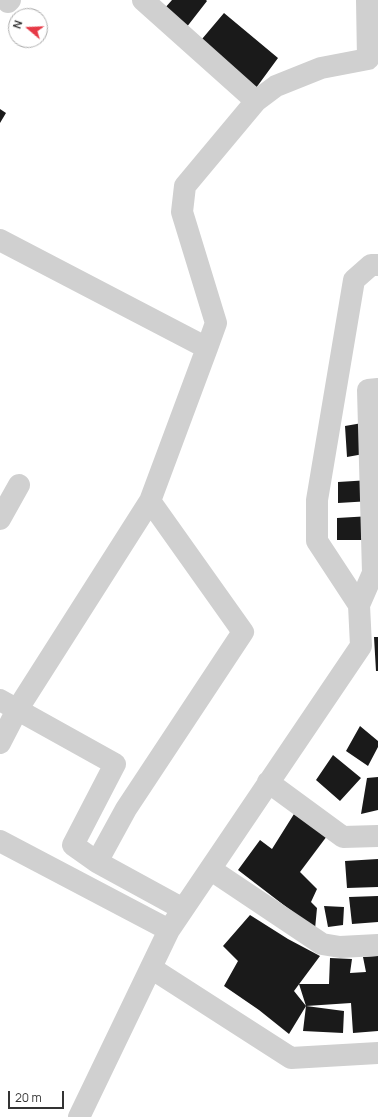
<!DOCTYPE html>
<style>
body{margin:0}
#map{position:relative;width:378px;height:1117px;overflow:hidden;background:#fff;font-family:Manrope,sans-serif}
canvas{display:block}
.north{position:absolute;left:8px;top:8px;width:40px;height:40px;box-sizing:border-box;background:#fff;border:1px solid #adadad;border-radius:50%;rotate:289deg;font-size:11px;font-weight:700;line-height:16px;text-align:center;color:#333}
.north::after{content:'';display:block;margin:auto;width:14px;height:18px;background:#e63946;clip-path:polygon(50% 0,100% 100%,50% 72%,0 100%)}
.scale{position:absolute;left:8px;top:1091px;width:56px;height:18px;box-sizing:border-box;border:2px solid #333;border-top:0;padding-left:5px;font-size:12px;line-height:14px;white-space:nowrap;color:#333;-webkit-text-stroke:3px #fff;paint-order:stroke}
</style>
<div id="map">
<canvas width="378" height="1117"></canvas>
<div class="north">N</div>
<div class="scale">20 m</div>
</div>
<script>
const context = document.querySelector('canvas').getContext('2d');
context.lineJoin = 'round';
function fillPath(path, color) { context.fillStyle = color; context.fill(path, 'evenodd'); }
function strokePath(path, color, width, dash) { context.strokeStyle = color; context.lineWidth = width; context.lineCap = dash ? 'butt' : 'round'; context.setLineDash(dash || []); context.stroke(path); }
fillPath(new Path2D(`
 M172,0H206L207,1L186,28L164,9Z
 M224,13L278,58L256,88L202,39Z
 M0,109L6,113L0,123Z
 M368,422L369,453L347,457L345,426Z
 M370,480L371,501L338,503V482Z
 M371,516L369,540H337V518Z
 M374,637H378V671H376Z
 M360,726L378,741V747L368,766L346,751Z
 M333,755L361,778L340,801L316,780Z
 M378,777V810L361,814L367,778Z
 M294,814L327,836L300,872L317,889L311,902L317,908L315,929L238,870L260,840L272,849Z
 M378,859V887L347,888L345,861Z
 M378,896V922L352,924L349,897Z
 M324,906L344,907L343,925L328,927Z
 M250,915L288,939L320,956L294,991L306,1006L289,1034L259,1010L224,986L238,961L223,946Z
 M378,956V1031L353,1033L351,1003L306,1006L299,984H329L330,958L352,959L350,973L366,972L363,957Z
 M306,1006L344,1011L343,1033L303,1031Z`), '#1a1a1a');
strokePath(new Path2D(`
 M143,0L256,101
 M8,2L10,0
 M0,240L207,348
 M0,519L19,485
 M359,605L373,573L368,390L378,389
 M0,700L115,764L73,845L97,862L183,909
 M0,743L17,710L150,501
 M268,782L343,837L378,836
 M0,841L169,930
 M97,862L126,809L243,632L150,501L207,348L216,323L182,212L185,186L256,101L276,86L321,68L368,59L367,0
 M210,869L322,944L340,947L378,945
 M151,968L291,1058L378,1053
 M79,1117L169,930L361,646L359,605L317,541V500L354,280L371,265H378`), '#d0d0d0', 22);
</script>
